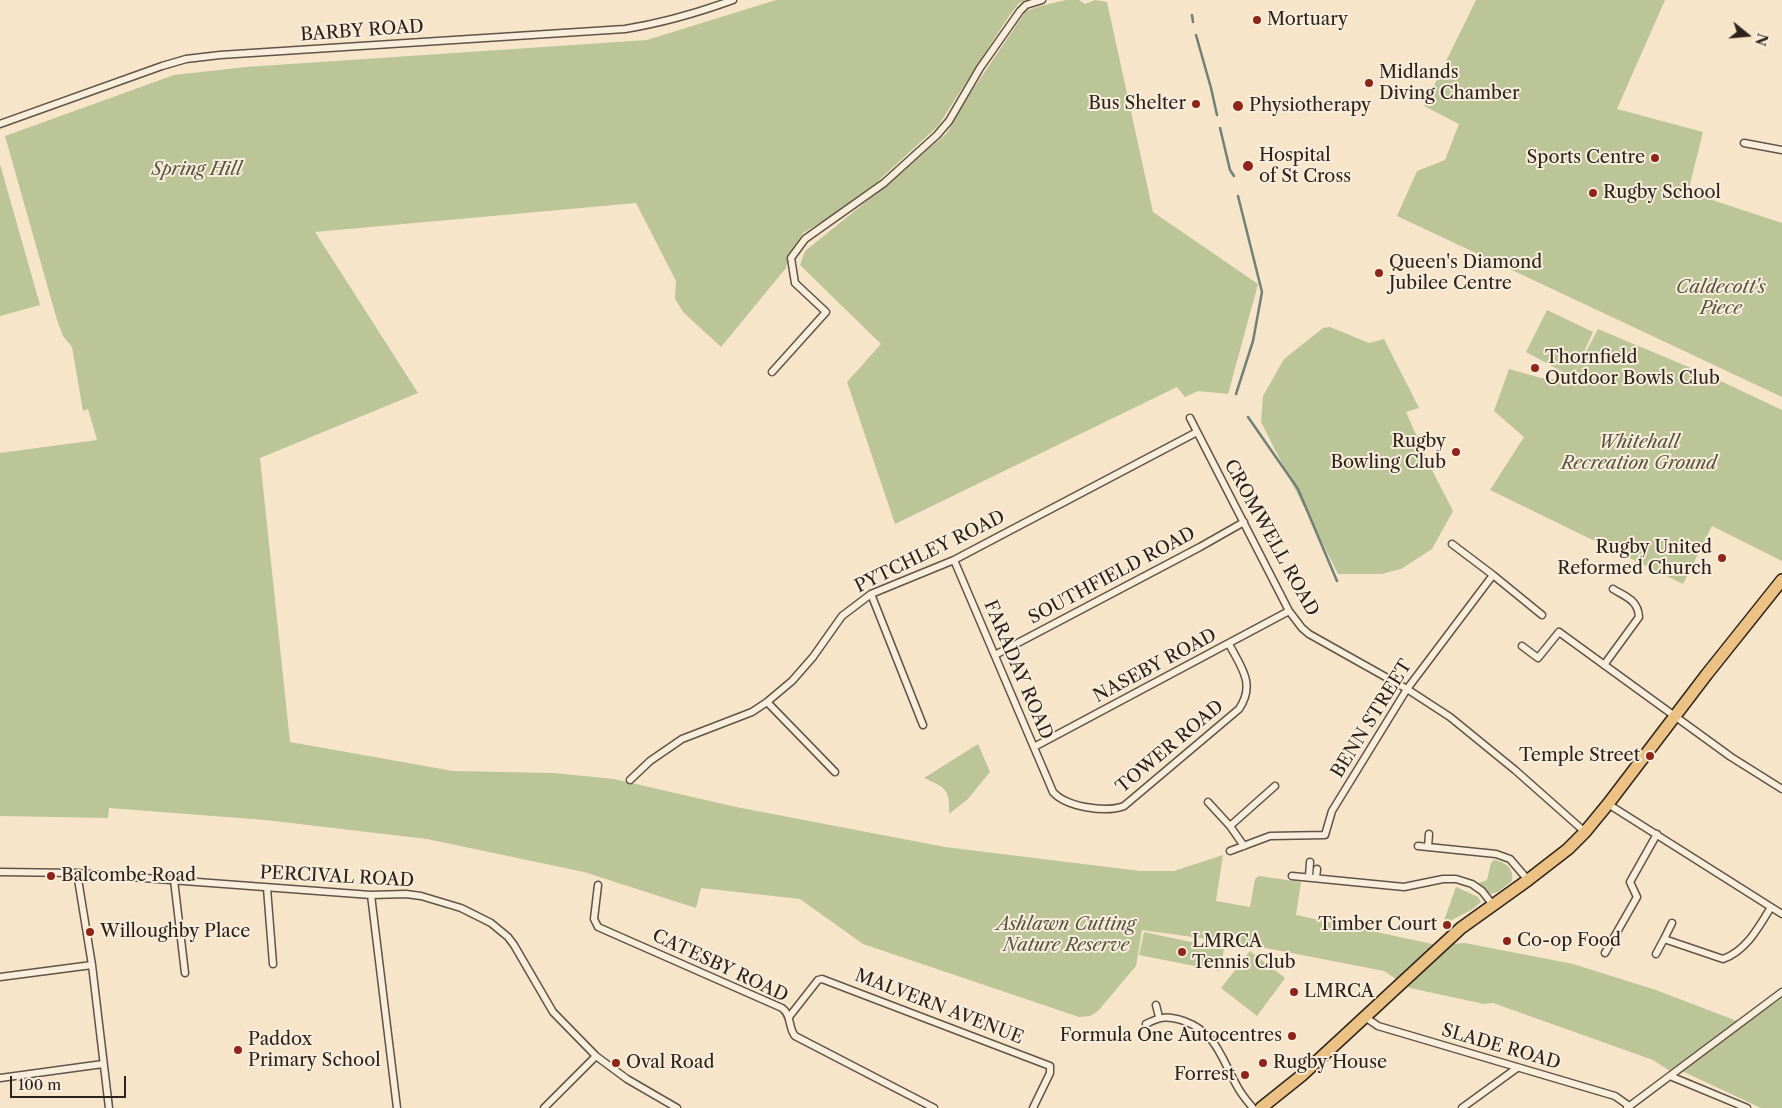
<!DOCTYPE html>
<style>
body{margin:0}
#map{position:relative;width:1782px;height:1108px;overflow:hidden;background:#f6e5c9;font-family:"Libre Caslon Text",serif}
canvas{display:block}
.north{position:absolute;left:1722px;top:10px;width:50px;height:50px;-webkit-text-stroke:4px #f9eedc;paint-order:stroke;rotate:107deg;font-size:14px;font-weight:700;line-height:20px;text-align:center;color:#2d231b}
.north::after{content:'';display:block;margin:auto;width:18px;height:22px;background:#2d231b;clip-path:polygon(50% 0,100% 100%,50% 72%,0 100%)}
.scale{position:absolute;left:10px;top:1076px;width:116px;height:22px;box-sizing:border-box;border:2px solid #2d231b;border-top:0;padding-left:6px;font-size:15px;line-height:18px;white-space:nowrap;color:#2d231b;-webkit-text-stroke:4px #f9eedc;paint-order:stroke}
</style>
<div id="map">
<canvas width="1782" height="1108"></canvas>
<div class="north">N</div>
<div class="scale">100 m</div>
</div>
<script>
const context = document.querySelector('canvas').getContext('2d');
context.lineJoin = 'round';
function fillPath(path, color) { context.fillStyle = color; context.fill(path, 'evenodd'); }
function strokePath(path, color, width, dash) { context.strokeStyle = color; context.lineWidth = width; context.lineCap = dash ? 'butt' : 'round'; context.setLineDash(dash || []); context.stroke(path); }
function label(font, color, halo, rows, align = 'center') {
  context.font = font + ' "Libre Caslon Text",serif'; context.lineWidth = 4; context.setLineDash([]); context.textBaseline = 'middle'; context.strokeStyle = halo; context.fillStyle = color; for (const [text, x, y, turn = 0] of rows) {
    context.save(); context.translate(x, y); context.rotate((+turn || 0) * Math.PI / 180); context.textAlign = isNaN(turn) ? turn : align; if (halo) context.strokeText(text, 0, 0); context.fillText(text, 0, 0); context.restore();
  }
}
fillPath(new Path2D(`
 M776,0H1026L1019,3L1007,19L938,126L877,182L828,218L803,233L789,253L786,268L721,347L684,313L675,299L676,281L636,203L315,232L418,393L260,458L290,742L453,771L554,773L614,779L736,807L945,847L1140,871H1174L1223,855L1216,901L1250,907L1255,879L1259,876L1301,882L1296,915L1437,945L1465,943L1573,964L1656,990L1737,1021L1741,1027L1782,998V1108H1761L1684,1072L1674,1068L1670,1071L1653,1060L1493,1003L1484,1004L1410,988L1384,971L1250,945L1142,930L1136,966L1098,1011L1090,1016L1079,1017L863,944L800,899L701,888L696,908L584,872L427,839L265,820L109,808L108,818L0,816V453L97,440L88,409L83,411L72,347L63,336L57,320L5,136L174,75L246,67L647,40Z
 M1066,0H1079L1085,4L1095,0L1107,2L1153,212L1258,284L1228,394L1198,391L1185,397L1177,387L895,524L847,382L881,344L800,265L805,251L888,184L947,133L965,101L1026,11L1040,6Z
 M1476,0H1665L1617,109L1703,132L1688,192L1782,223V397L1397,216L1417,171L1445,160L1459,124L1424,106Z
 M0,164L40,305L0,316Z
 M1547,310L1593,332L1574,374L1598,329L1710,376L1782,410V561L1712,526L1683,584L1490,490L1524,437L1494,411L1509,369L1541,378L1570,381L1572,377L1526,352Z
 M1330,327L1369,343L1384,339L1419,408L1406,412L1432,470L1453,511L1432,549L1401,569L1381,574H1338L1261,422L1263,396L1284,359L1323,328Z
 M978,744L990,772L968,799L949,814C950,789 946,788 924,778Z
 M1494,860C1506,863 1514,867 1512,881L1498,892L1489,894L1476,884L1487,880L1491,863Z
 M1456,887L1478,897L1481,902C1470,913 1455,917 1442,926Z
 M1144,932L1224,949L1220,971L1139,955Z
 M1250,951L1285,978L1257,1016L1221,988Z`), '#bcc597');
strokePath(new Path2D(`
 M1192,15L1193,22
 M1196,35L1211,88L1217,115
 M1220,128L1230,170L1234,176
 M1236,394L1253,341L1262,292L1238,196
 M1248,417L1298,489L1337,581`), '#708179', 2.5);
const street = new Path2D(`
 M0,124L162,66L186,59L220,55L625,29C662,23 697,13 733,0
 M1744,143L1782,150
 M772,372L826,312L795,283L791,258L805,239L884,183L937,135L949,121L980,68L1020,11L1026,5L1042,0
 M1190,418L1289,611L1302,628L1309,634L1407,689L1450,717L1515,770L1585,832
 M1452,544L1493,575
 M954,560L1053,792C1066,807 1106,813 1124,806L1239,709C1256,684 1241,667 1229,644
 M871,594L923,725
 M1522,646L1538,658L1559,632L1731,757L1782,789
 M995,655L1200,547L1244,522
 M1604,665L1639,617C1638,600 1626,597 1613,589
 M767,702L835,772
 M1034,747L1289,611
 M630,780L650,761L682,739L752,712L767,702L792,681L813,657L842,616L871,594L954,560L1197,432
 M1208,802L1230,826L1244,846
 M1608,804L1782,914
 M1230,826L1275,786
 M1418,846L1496,854L1510,859L1528,880
 M1428,847L1429,834
 M1230,851L1270,836L1325,835L1332,811L1407,689L1493,575L1542,615
 M0,872L77,873L371,895L406,894L421,896L461,908L491,923L508,937L514,945L553,1012L596,1056L627,1079L677,1108
 M77,873L92,965L109,1108
 M1292,876L1404,887L1443,879H1456L1472,884L1482,891L1493,905
 M1309,877L1310,862
 M1316,878L1317,869
 M174,880L185,973
 M598,885L594,919L598,927L782,1008C792,1015 788,1028 795,1036L934,1108
 M267,888L273,964
 M371,895L397,1108
 M1664,939L1672,923
 M1605,953L1637,897L1630,882L1657,834
 M1656,954L1664,939L1723,959C1746,951 1759,927 1771,907
 M0,977L92,965
 M1156,1005L1159,1017
 M789,1017L818,980L822,979L1050,1066V1073L1033,1108
 M1365,1017L1378,1026L1615,1096L1629,1106
 M1146,1024C1161,1016 1168,1016 1184,1021C1217,1033 1221,1058 1237,1086C1241,1094 1247,1101 1253,1108
 M1670,1076L1747,1108
 M0,1078L103,1064
 M544,1108L596,1056
 M1462,1108L1517,1068
 M1627,1108L1782,992`);
const highway = new Path2D(`
 M1261,1108L1301,1076L1461,928L1528,880L1568,849L1585,832L1608,804L1707,674L1782,580`);
strokePath(street, '#5f5446', 9);
strokePath(highway, '#2d231b', 14);
strokePath(street, '#f9eedc', 6);
strokePath(highway, '#ebc284', 11);
for (const [x, y, r, color] of [
 [1257,20,5,"#8f2418"],
 [1369,83,5,"#8f2418"],
 [1196,104,5,"#8f2418"],
 [1238,106,6,"#8f2418"],
 [1655,158,5,"#8f2418"],
 [1248,166,6,"#8f2418"],
 [1593,193,5,"#8f2418"],
 [1379,273,5,"#8f2418"],
 [1535,368,5,"#8f2418"],
 [1456,452,5,"#8f2418"],
 [1722,558,5,"#8f2418"],
 [1650,756,5,"#8f2418"],
 [51,876,5,"#8f2418"],
 [1447,925,5,"#8f2418"],
 [90,932,5,"#8f2418"],
 [1507,941,5,"#8f2418"],
 [1182,952,5,"#8f2418"],
 [1294,992,5,"#8f2418"],
 [1292,1036,5,"#8f2418"],
 [238,1050,5,"#8f2418"],
 [616,1063,5,"#8f2418"],
 [1263,1063,5,"#8f2418"],
 [1245,1075,5,"#8f2418"]
]) { const dot = new Path2D(); dot.arc(x, y, r, 0, 2 * Math.PI); context.fillStyle = color; context.fill(dot); strokePath(dot, '#f9eedc', 2); }
label('18px', '#2d231b', '#f9eedc', [
 ["Mortuary",1267,20],
 ["Midlands",1379,73],
 ["Diving Chamber",1379,94],
 ["Bus Shelter",1186,104,"right"],
 ["Physiotherapy",1249,106],
 ["Hospital",1259,156],
 ["of St Cross",1259,177],
 ["Sports Centre",1645,158,"right"],
 ["Rugby School",1603,193],
 ["Queen's Diamond",1389,263],
 ["Jubilee Centre",1389,284],
 ["Thornfield",1545,358],
 ["Outdoor Bowls Club",1545,379],
 ["Rugby",1446,442,"right"],
 ["Bowling Club",1446,463,"right"],
 ["Rugby United",1712,548,"right"],
 ["Reformed Church",1712,569,"right"],
 ["Temple Street",1640,756,"right"],
 ["Balcombe Road",61,876],
 ["Timber Court",1437,925,"right"],
 ["Willoughby Place",100,932],
 ["Co-op Food",1517,941],
 ["LMRCA",1192,942],
 ["Tennis Club",1192,963],
 ["LMRCA",1304,992],
 ["Formula One Autocentres",1282,1036,"right"],
 ["Paddox",248,1040],
 ["Primary School",248,1061],
 ["Oval Road",626,1063],
 ["Rugby House",1273,1063],
 ["Forrest",1235,1075,"right"]
], 'left');
label('18px', '#2d231b', '#f9eedc', [
 ["BARBY ROAD",362,31,-4],
 ["CROMWELL ROAD",1271,538,61],
 ["PYTCHLEY ROAD",930,552,-26],
 ["SOUTHFIELD ROAD",1112,576,-28],
 ["NASEBY ROAD",1155,666,-28],
 ["FARADAY ROAD",1018,670,67],
 ["BENN STREET",1372,719,-58],
 ["TOWER ROAD",1170,747,-40],
 ["PERCIVAL ROAD",337,877,3],
 ["CATESBY ROAD",720,966,25],
 ["MALVERN AVENUE",939,1007,21],
 ["SLADE ROAD",1501,1047,16]
]);
label('italic 18px', '#585440', '#f9eedc', [
 ["Spring Hill",197,170],
 ["Caldecott's",1721,288],
 ["Piece",1721,309],
 ["Whitehall",1639,443],
 ["Recreation Ground",1639,464],
 ["Ashlawn Cutting",1066,925],
 ["Nature Reserve",1066,946]
]);
</script>
